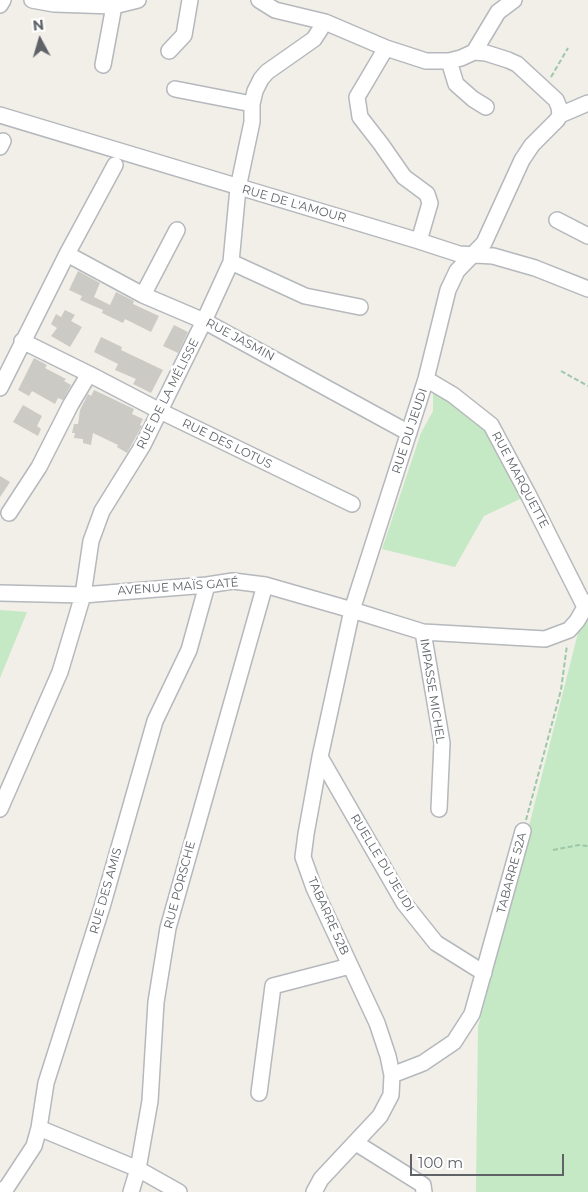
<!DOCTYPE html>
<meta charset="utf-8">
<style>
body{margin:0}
#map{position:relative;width:588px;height:1192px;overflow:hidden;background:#f1efe8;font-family:Montserrat,sans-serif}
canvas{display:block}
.north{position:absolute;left:15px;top:15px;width:50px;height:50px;-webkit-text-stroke:4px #fff;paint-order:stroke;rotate:354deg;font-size:14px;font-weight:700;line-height:20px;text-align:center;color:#5f6368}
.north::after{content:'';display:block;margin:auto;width:18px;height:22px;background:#5f6368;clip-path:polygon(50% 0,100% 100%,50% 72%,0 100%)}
.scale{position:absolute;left:410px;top:1154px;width:154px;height:22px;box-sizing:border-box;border:2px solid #5f6368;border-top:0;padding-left:6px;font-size:15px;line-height:18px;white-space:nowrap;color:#5f6368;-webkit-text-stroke:4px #fff;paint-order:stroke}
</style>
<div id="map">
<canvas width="588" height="1192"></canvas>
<div class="north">N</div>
<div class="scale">100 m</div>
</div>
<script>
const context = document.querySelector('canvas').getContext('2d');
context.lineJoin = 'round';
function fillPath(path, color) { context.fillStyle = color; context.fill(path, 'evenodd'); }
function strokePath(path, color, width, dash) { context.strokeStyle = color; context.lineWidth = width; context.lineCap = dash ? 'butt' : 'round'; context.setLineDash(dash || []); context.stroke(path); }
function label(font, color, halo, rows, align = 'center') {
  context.font = font + ' Montserrat,sans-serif'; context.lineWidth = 5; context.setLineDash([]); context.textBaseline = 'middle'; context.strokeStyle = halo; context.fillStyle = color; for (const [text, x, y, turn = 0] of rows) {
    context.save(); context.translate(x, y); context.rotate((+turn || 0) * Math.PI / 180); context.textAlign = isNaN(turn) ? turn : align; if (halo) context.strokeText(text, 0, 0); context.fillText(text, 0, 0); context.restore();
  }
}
fillPath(new Path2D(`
 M433,392L453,399L490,432L522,498L484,516L455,567L382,549L421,433L433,411Z
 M0,610L27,612L0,678Z
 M588,616V1192H476L478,1027L578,633Z`), '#c5e8c5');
fillPath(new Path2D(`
 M78,271L100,283L94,297L110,305L116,292L134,301L133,304L159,316L151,332L125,319L123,323L102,313L103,310L80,300L82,296L69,290Z
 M65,310L75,315L71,321L82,327L70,347L51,336L57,328L51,324L56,314L61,317Z
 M174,325L188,332L178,353L163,346Z
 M101,337L122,347L121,350L163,370L151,393L133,384L136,379L115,370L118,364L94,352Z
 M34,358L47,365L45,368L66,379L64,381L71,385L63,400L58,398L55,404L32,391L29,396L18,390Z
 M94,390L134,409L132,414L143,419L140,425L142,426L127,453L117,447L118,445L93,433L91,445L83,443V439L74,438L75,433H72L74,424H78L80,410L88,394L91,396Z
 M23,405L42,416L37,426L41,429L38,436L13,422Z
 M0,476L10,482L0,497Z`), '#cccac5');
const minor = new Path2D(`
 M32,0L54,4L114,6L138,0
 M259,0L275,10L325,22L386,48L426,61H449L461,58L474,52L486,53L508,60L517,64L556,100L559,107L560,115
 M0,5L3,0
 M386,48L357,97L360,117L381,144L404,177L427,194L430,203L419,241
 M169,51L184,35L190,0
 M474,52L498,12L514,0
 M449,61L456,84L473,99L486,107
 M103,65L114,6
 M175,89L252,104
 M0,115L419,241L459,254L493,256L535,268L588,289
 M0,147L3,141
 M557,220L588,236
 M67,254L143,295L204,321L409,433
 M231,262L305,296L360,307
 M143,295L177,230
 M22,341L89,374L160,411L352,504
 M426,379L453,395L491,425L529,496L585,607
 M0,388L67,254L115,165
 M9,513L39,467L71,404L89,374
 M0,593L83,595L207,585L233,581L265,585L352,610L423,632L545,639L569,630L577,621L588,602
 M423,632L442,743L439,809
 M320,757L404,903L436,943L484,973
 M0,809L60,672L83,595L91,541L102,511L143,445L204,321L231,262L238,188L252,122V104L255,91L261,79L267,72L314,39L325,22
 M392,1075L423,1063L454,1042L472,1014L523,831
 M259,1093L273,986L350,966
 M39,1128L138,1169L179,1192
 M356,1143L423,1185L424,1192
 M0,1192L7,1187L34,1146L39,1128L46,1083L102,907L155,721L189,650L207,585
 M131,1192L138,1169L150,1101L156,1002L168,928L265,585
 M314,1192L321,1179L380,1116L391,1095L392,1075L388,1056L377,1023L314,888L303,857L306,834L320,757L352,610L426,379L448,290L457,271L484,243L522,160L532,145L557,120L560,115L588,103`);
strokePath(minor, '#b5b8bc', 18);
strokePath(new Path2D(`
 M551,77L568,48
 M561,371L588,386
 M526,820L561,690L567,645
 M553,850L579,845L588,846`), '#9cc7a9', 2, [5, 2.5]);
strokePath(minor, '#fff', 15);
label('12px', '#5f6368', '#fff', [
 ["RUE DE L'AMOUR",294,204,16],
 ["RUE JASMIN",240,340,28],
 ["RUE DE LA MÉLISSE",168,394,-63],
 ["RUE DU JEUDI",410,431,-72],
 ["RUE DES LOTUS",227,444,26],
 ["RUE MARQUETTE",520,480,62],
 ["AVENUE MAÏS GATÉ",178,587,-4],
 ["IMPASSE MICHEL",432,691,81],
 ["RUELLE DU JEUDI",382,863,59],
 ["TABARRE 52A",512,873,-75],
 ["RUE PORSCHE",180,885,-75],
 ["RUE DES AMIS",106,891,-74],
 ["TABARRE 52B",328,916,66]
]);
</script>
